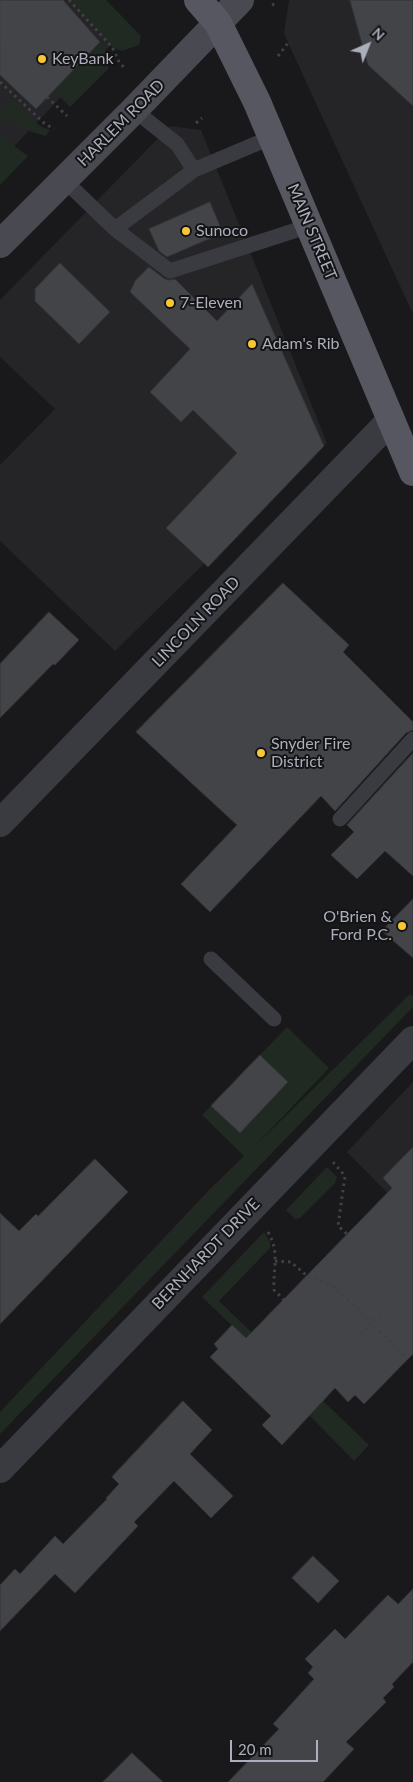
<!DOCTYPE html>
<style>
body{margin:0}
#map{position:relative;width:413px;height:1782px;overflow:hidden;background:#19191b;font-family:Lato,sans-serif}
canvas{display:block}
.north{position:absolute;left:343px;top:20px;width:50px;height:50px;-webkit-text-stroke:4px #141416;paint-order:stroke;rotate:44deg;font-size:14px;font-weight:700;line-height:20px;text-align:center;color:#abafbb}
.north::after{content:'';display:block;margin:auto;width:18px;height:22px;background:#abafbb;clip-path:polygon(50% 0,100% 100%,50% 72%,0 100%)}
.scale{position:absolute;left:230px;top:1740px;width:88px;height:22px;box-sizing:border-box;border:2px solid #abafbb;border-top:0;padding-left:6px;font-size:15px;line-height:18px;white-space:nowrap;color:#abafbb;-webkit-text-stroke:4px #141416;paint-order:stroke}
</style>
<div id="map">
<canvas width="413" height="1782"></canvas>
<div class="north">N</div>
<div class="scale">20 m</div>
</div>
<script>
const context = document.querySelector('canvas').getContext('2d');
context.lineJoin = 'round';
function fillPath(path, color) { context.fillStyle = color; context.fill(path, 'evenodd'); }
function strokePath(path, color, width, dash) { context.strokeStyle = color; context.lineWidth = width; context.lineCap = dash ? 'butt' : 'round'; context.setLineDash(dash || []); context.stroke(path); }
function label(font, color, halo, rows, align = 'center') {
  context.font = font + ' Lato,sans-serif'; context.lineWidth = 4; context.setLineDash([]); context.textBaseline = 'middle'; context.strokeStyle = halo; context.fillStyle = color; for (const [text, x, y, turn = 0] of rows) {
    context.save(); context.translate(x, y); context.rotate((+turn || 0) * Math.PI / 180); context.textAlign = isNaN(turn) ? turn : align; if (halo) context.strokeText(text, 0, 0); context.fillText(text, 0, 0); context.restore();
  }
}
fillPath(new Path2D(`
 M0,0H96L123,32L0,161Z
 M289,0H413V314L284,34Z
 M170,126L201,130L327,443L115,651L0,541V465L55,409L0,357V300Z
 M413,1082V1219L347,1152Z`), '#252528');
fillPath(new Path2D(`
 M72,0H106L141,36L139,45L122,51L112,47Z
 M100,42L108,56V69L70,107L54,91Z
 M12,100L40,126L50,130L46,136L32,132L0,117V112Z
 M0,136L28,156L0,185Z
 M410,994L413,997V1007L0,1434V1412L210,1189L244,1156L202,1115L211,1106L240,1133L288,1082L260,1055L287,1027L329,1068L255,1146Z
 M327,1167L337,1177L335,1183L300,1218L295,1219L286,1210Z
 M264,1232L270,1242V1248L219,1301L369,1445L354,1461L265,1370L271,1363L202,1297Z`), '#212a22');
const building = new Path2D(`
 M0,0H63L100,42L36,109L0,75Z
 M350,0H413V106L368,65Z
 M210,202L223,233L167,257L159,251L149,229Z
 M60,263L110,312L79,344L35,301V289Z
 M149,267L165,279L169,280L175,279L217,321L252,284L324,446L208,567L166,528L237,453L193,410L181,422L150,392L190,349L130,292L135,281Z
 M283,583L349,645L343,652L413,722V730L406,733L335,811L321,796L210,912L181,884L237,825L136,732Z
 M49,612L79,640L55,665L53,664L0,718V664Z
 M413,753V876L385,851L357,879L331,855L354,832L347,825Z
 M413,899V958L382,931Z
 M260,1055L288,1082L240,1133L211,1106Z
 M413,1147V1354L364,1404L355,1395L348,1402L335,1388L282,1445L262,1425L271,1416L210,1357L218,1349L214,1344L232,1325L246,1338L392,1188L383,1178Z
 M95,1159L128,1192L0,1324V1213L19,1231L36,1214L38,1216Z
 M183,1401L212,1430L190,1454L233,1496L211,1518L174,1481L134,1522L138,1526L75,1593L55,1574L0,1631V1585L15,1569L20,1574L55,1536L63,1544L107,1499L106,1498L119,1484L112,1477Z
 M313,1556L339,1581L318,1603L292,1578Z
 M413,1589V1662L392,1684L394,1687L383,1698L386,1702L346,1742L354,1749L323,1782H228L279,1729L273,1724L314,1679L308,1673L313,1667L305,1659L335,1629L345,1639L388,1595L398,1604Z
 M132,1753L163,1782H103Z`);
fillPath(building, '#434448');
strokePath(building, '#333337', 1);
strokePath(new Path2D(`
 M69,0L112,47L120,64L127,69
 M272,4L276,6
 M278,56L288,43
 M0,82L44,123L54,129
 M47,97L67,116
 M196,123L202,118
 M333,1162L345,1176L338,1226L347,1234
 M268,1232C280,1253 273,1267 274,1290L284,1300
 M275,1261L291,1262L307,1276L335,1287L408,1359
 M360,1334L383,1311`), '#404148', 3, [2.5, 4]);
strokePath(new Path2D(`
 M194,170L272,137
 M64,180L115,229L194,170L177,144L134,110
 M115,229L170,271L309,226
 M340,819L413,739
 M211,959L274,1019`), '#3a3a41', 15);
strokePath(new Path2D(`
 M0,823L391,420
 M0,1469L413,1040`), '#3a3a41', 28);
strokePath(new Path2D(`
 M0,244L134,110L240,0`), '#484951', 28);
strokePath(new Path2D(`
 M198,0L218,23L257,102L413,472`), '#565760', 28);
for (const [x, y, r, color] of [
 [42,59,5,"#f9c634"],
 [186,231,5,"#f9c634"],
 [170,303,5,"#f9c634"],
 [252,344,5,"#f9c634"],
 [261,753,5,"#f9c634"],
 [402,926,5,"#f9c634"]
]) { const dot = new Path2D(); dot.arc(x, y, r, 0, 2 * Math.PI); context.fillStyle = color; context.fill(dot); strokePath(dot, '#141416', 2); }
label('16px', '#abafbb', '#141416', [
 ["KeyBank",52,59],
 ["Sunoco",196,231],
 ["7-Eleven",180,303],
 ["Adam's Rib",262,344],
 ["Snyder Fire",271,744],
 ["District",271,762],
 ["O'Brien &",392,917,"right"],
 ["Ford P.C.",392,935,"right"]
], 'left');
label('16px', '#abafbb', '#141416', [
 ["HARLEM ROAD",121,123,-45],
 ["MAIN STREET",312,232,67],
 ["LINCOLN ROAD",196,622,-46],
 ["BERNHARDT DRIVE",206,1254,-46]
]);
</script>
